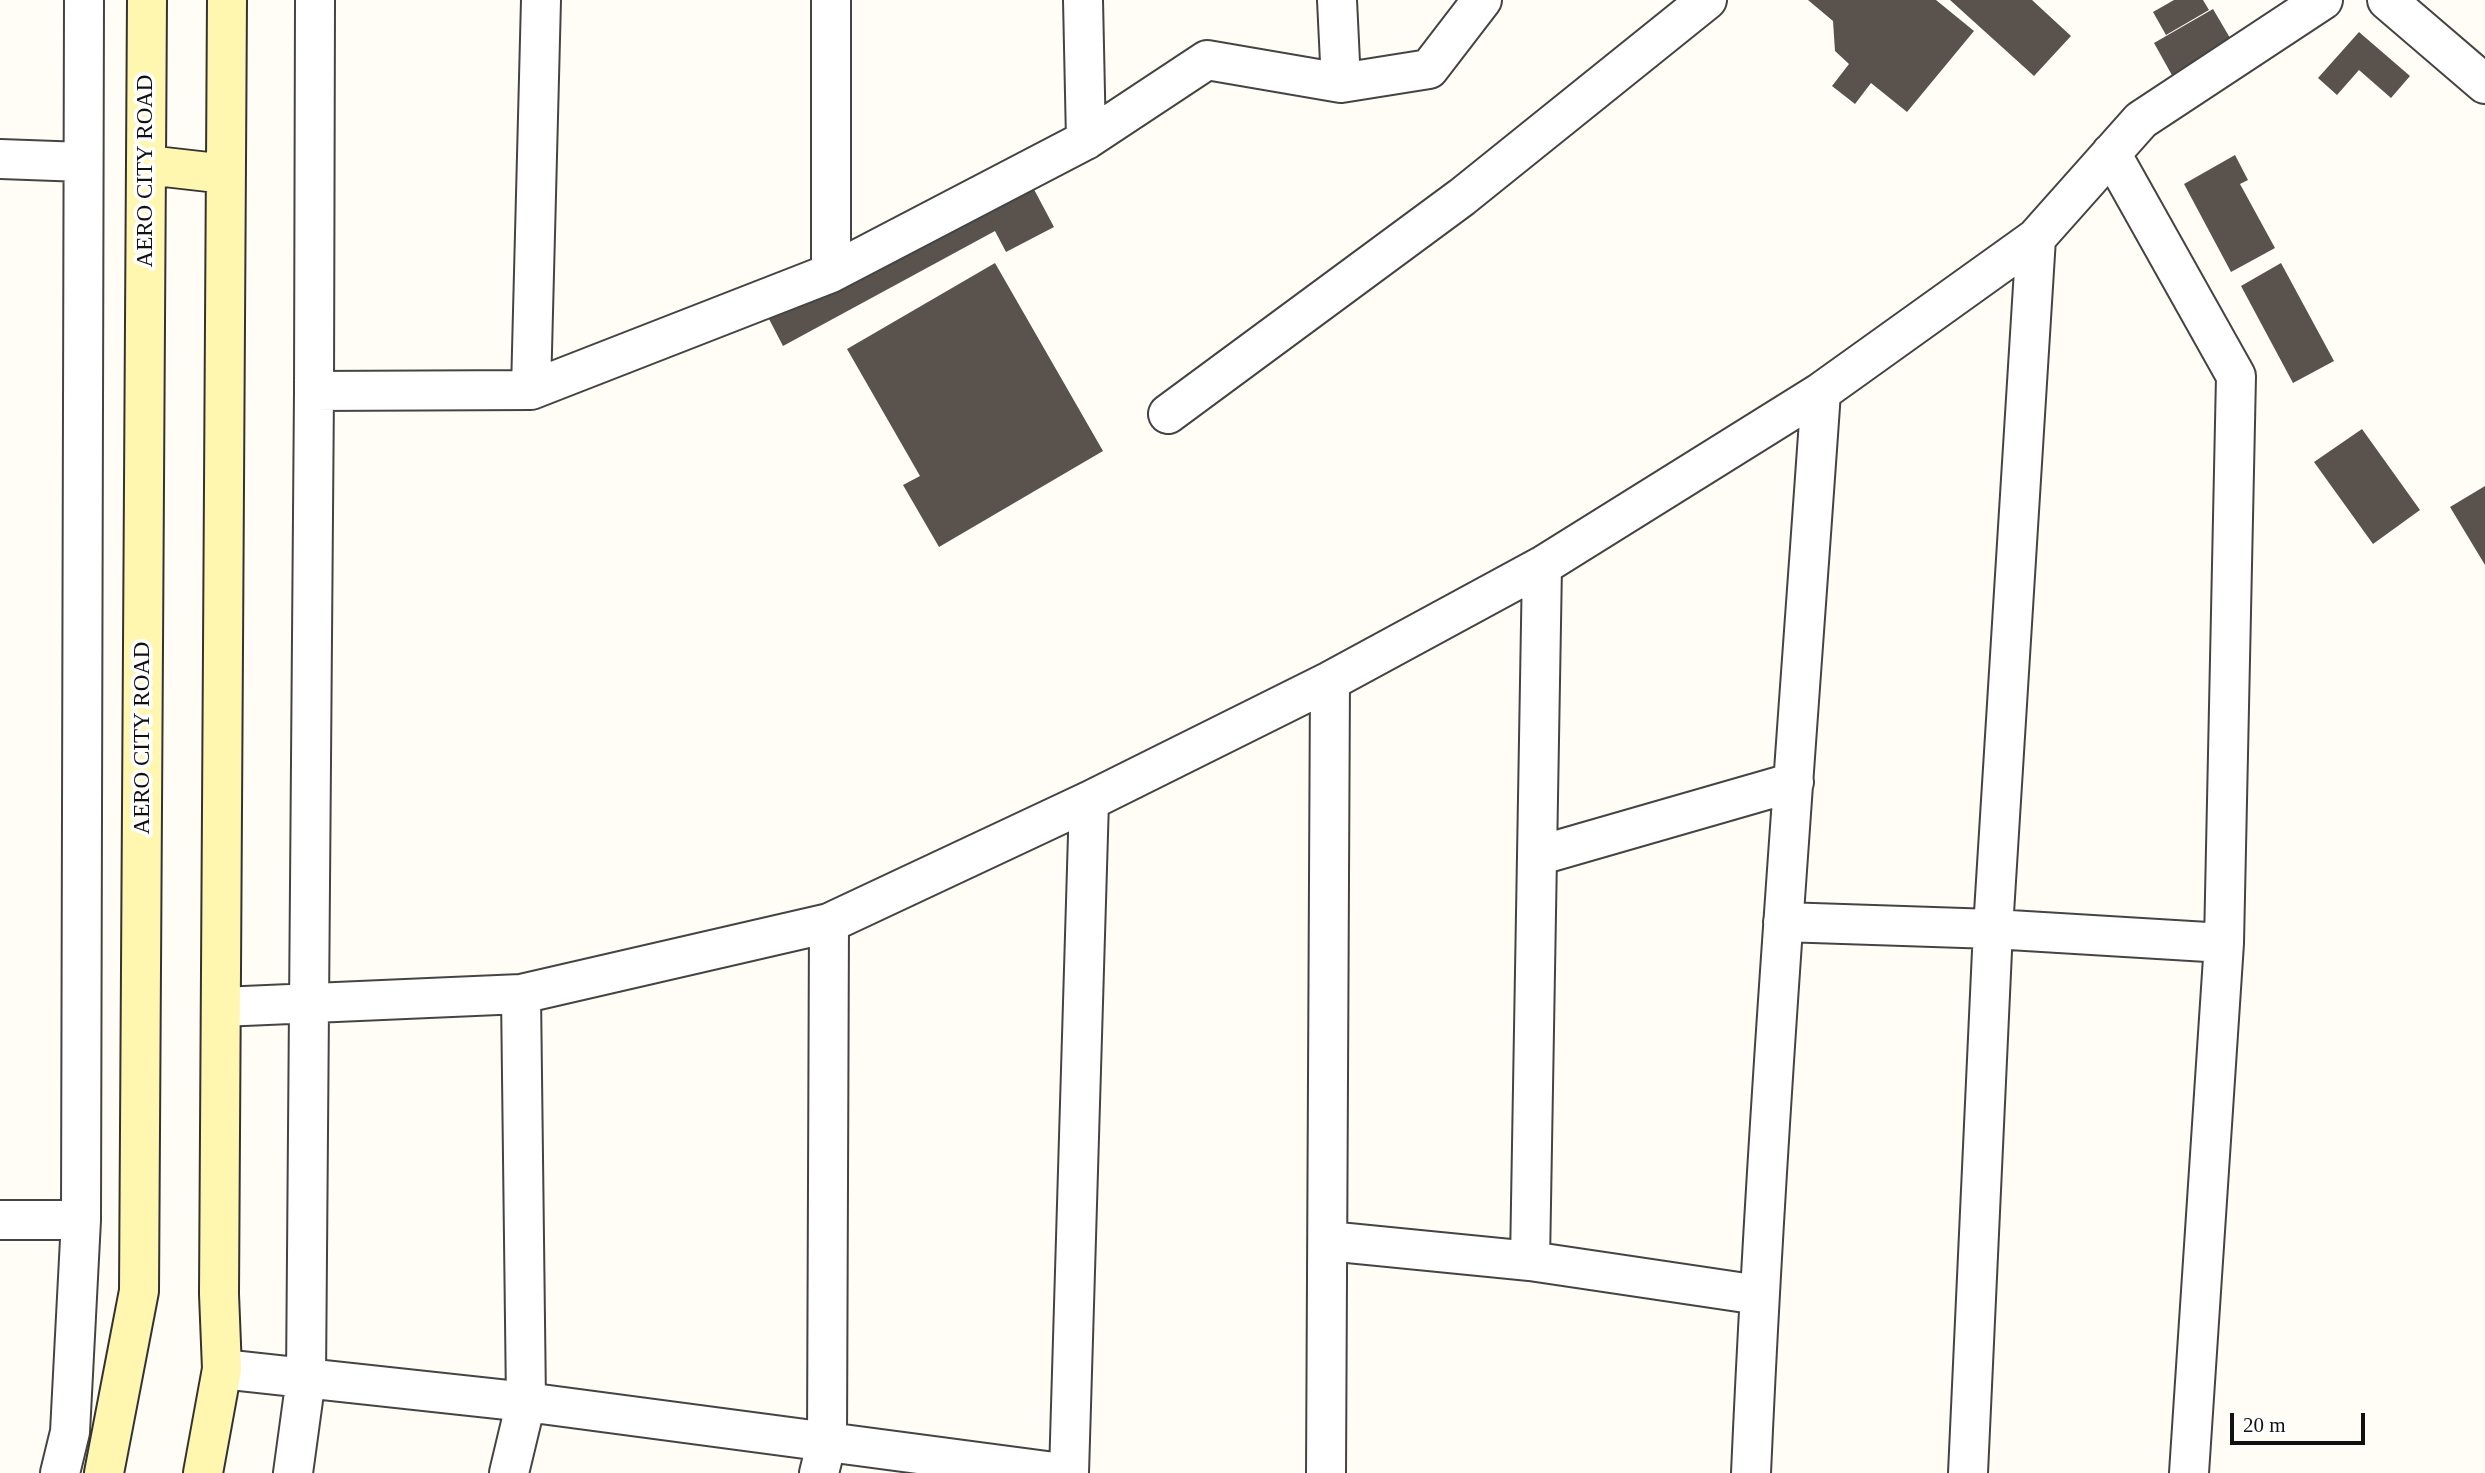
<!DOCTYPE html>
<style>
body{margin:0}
#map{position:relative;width:2485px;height:1473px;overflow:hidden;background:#fffdf5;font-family:Georgia,serif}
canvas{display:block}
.scale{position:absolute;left:2230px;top:1413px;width:135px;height:32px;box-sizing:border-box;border:4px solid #111;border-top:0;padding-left:9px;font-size:21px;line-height:24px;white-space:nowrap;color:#111;-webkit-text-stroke:5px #fff;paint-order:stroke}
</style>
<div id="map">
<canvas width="2485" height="1473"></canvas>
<div class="scale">20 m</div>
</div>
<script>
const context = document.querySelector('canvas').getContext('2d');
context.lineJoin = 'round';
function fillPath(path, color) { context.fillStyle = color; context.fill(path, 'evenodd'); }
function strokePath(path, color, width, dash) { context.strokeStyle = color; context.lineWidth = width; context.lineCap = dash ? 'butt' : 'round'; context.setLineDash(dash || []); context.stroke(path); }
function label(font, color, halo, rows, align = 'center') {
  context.font = font + ' Georgia,serif'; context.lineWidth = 7; context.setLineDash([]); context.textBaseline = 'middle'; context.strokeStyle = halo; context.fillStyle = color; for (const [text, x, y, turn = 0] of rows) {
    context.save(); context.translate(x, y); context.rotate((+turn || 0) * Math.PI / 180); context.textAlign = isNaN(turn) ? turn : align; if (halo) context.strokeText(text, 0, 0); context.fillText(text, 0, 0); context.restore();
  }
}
fillPath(new Path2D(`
 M1808,0H1936L1974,31L1907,112L1871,83L1855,104L1832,86L1849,64L1835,51L1833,21Z
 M1950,0H2032L2071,36L2034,76Z
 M2174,0H2203L2209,10L2166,35L2153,12Z
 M2213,9L2233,43L2173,77L2154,43Z
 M2359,32L2410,76L2391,98L2359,70L2337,95L2318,78Z
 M2235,155L2248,180L2240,184L2275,248L2231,272L2184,184Z
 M1029,180L1054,227L1006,252L995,231L783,346L769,319Z
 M995,263L1103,451L939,547L903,485L920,476L847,349Z
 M2281,263L2334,361L2293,383L2241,286Z
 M2362,429L2420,510L2373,544L2314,462Z
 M2485,486V565L2450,507Z`), '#5a524d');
const street = new Path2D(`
 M831,0V273
 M1083,0L1086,140
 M1337,0L1341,83
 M2387,0L2485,84
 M2111,153L2236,376L2224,943L2189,1473
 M0,159L83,162
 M531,390L541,0
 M314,391L531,390L831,273L1086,140L1207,60L1341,83L1429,69L1482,0
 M1168,414L1462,197L1707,0
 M1537,856L1794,782
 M1783,922L1993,929L2224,943
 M221,1007L521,994L829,923L1089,801L1330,681L1542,566L1821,392L2036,238L2141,120L2323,0
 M0,1220H81
 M1328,1241L1530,1261L1759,1295
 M1530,1261L1542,566
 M222,1369L526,1402L1062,1473
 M60,1473L70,1432L81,1220L84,0
 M293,1473L306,1378L314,391L315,0
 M509,1473L526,1402L521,994
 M819,1473L827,1441L829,923
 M1069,1473L1089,801
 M1326,1473L1330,681
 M1751,1473C1767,1112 1796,753 1821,392
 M1968,1473L1993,929L2036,238`);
const secondary = new Path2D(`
 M147,165L226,174
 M104,1473L139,1291L147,0
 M203,1473L222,1369L219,1294L227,0`);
strokePath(street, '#444', 42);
strokePath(secondary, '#333', 42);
strokePath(street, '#fff', 38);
strokePath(secondary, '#fff6b0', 38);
label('23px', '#111', '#fff', [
 ["AERO CITY ROAD",146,171,-90],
 ["AERO CITY ROAD",143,738,-90]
]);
</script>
